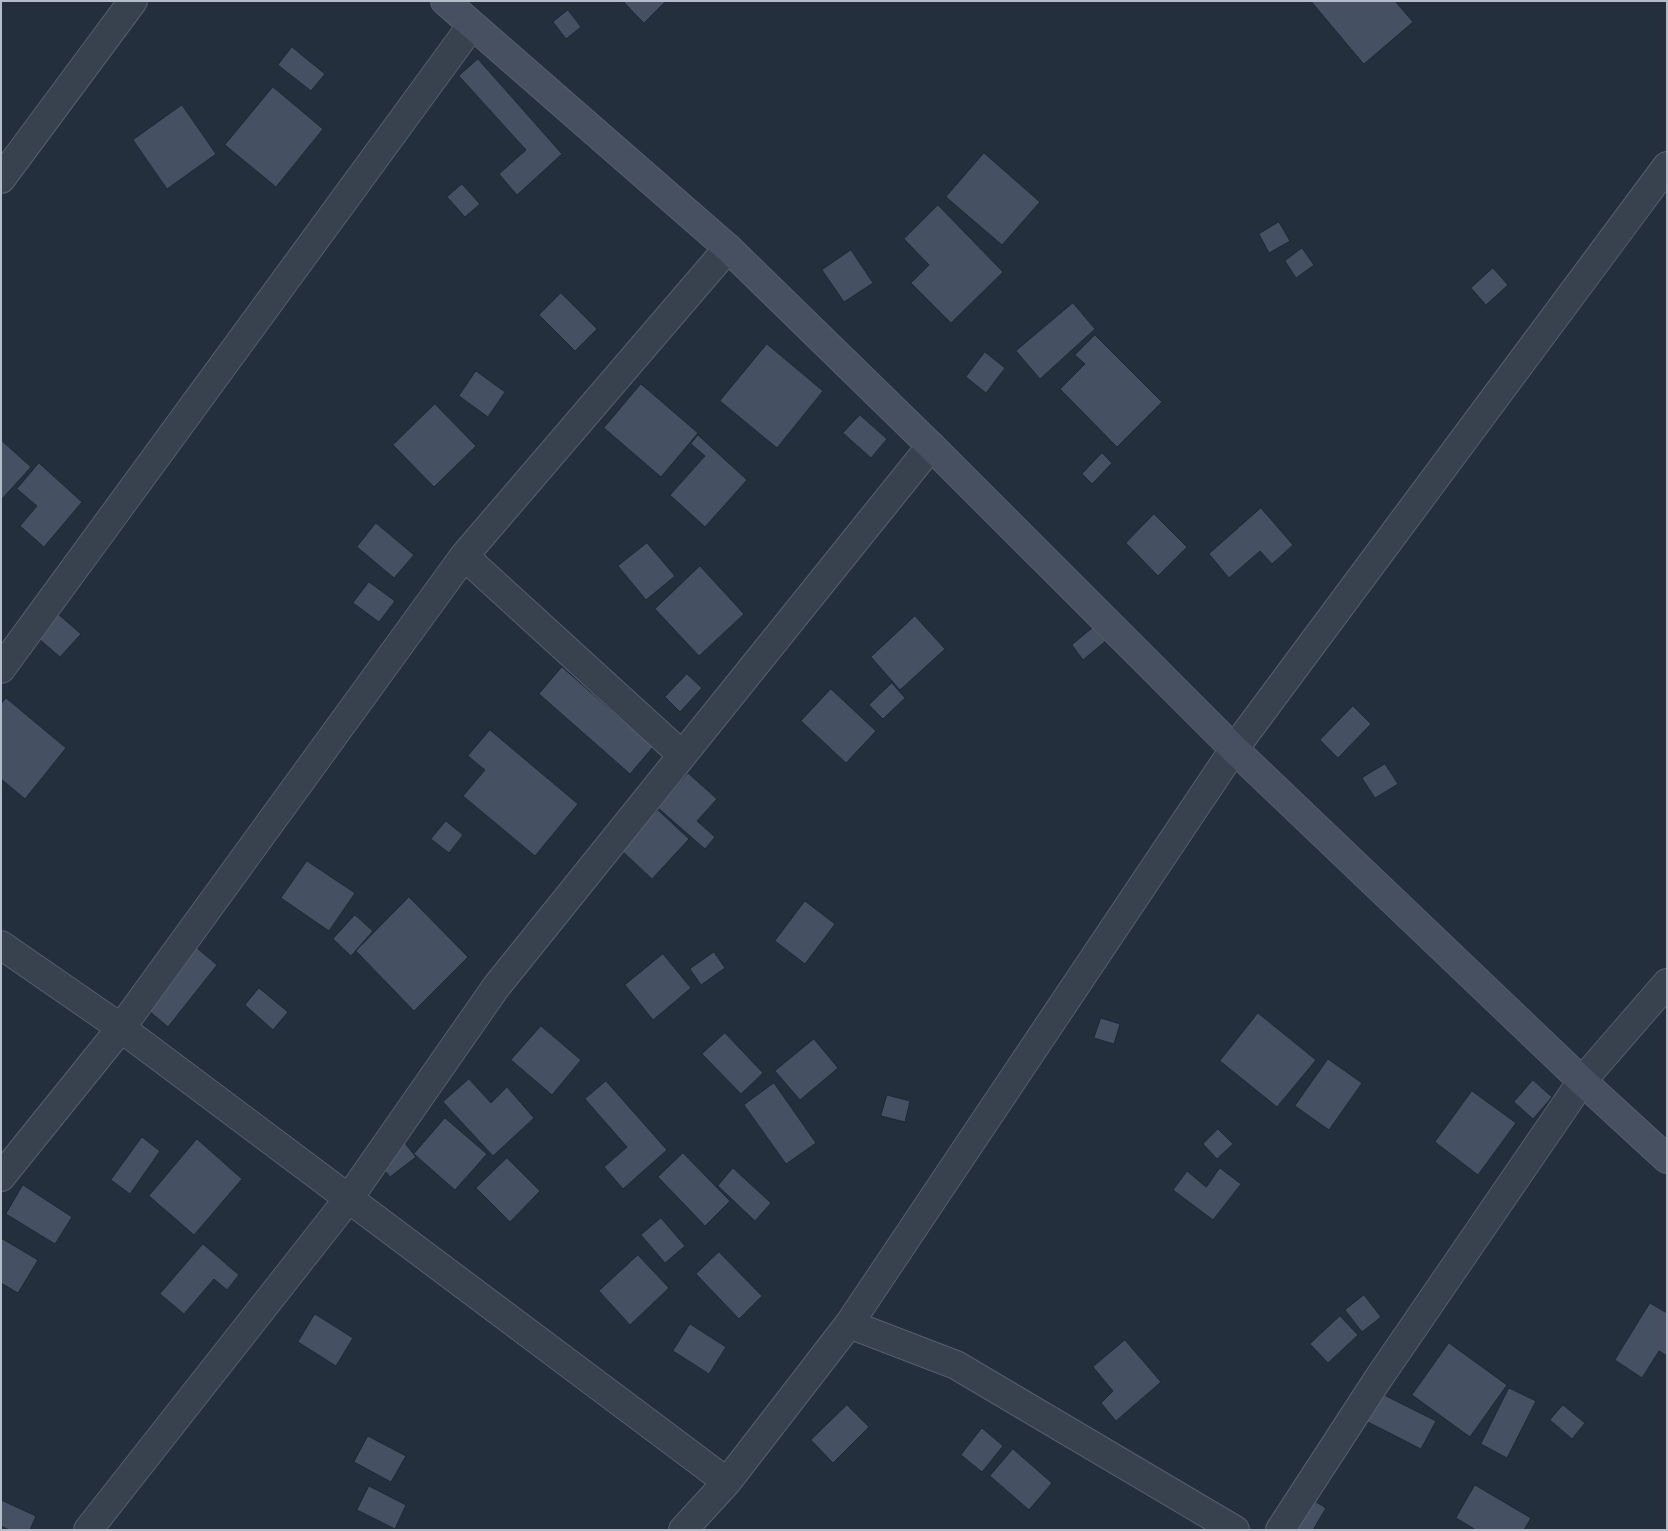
<!DOCTYPE html>
<style>
body{margin:0}
#map{position:relative;width:1668px;height:1531px;overflow:hidden;background:#242f3e;font-family:Poppins,sans-serif}
canvas{display:block}
.frame{position:absolute;inset:0;border:2px solid #b4bcc9;pointer-events:none}
</style>
<div id="map">
<canvas width="1668" height="1531"></canvas>
<div class="frame"></div>
</div>
<script>
const context = document.querySelector('canvas').getContext('2d');
context.lineJoin = 'round';
function fillPath(path, color) { context.fillStyle = color; context.fill(path, 'evenodd'); }
function strokePath(path, color, width, dash) { context.strokeStyle = color; context.lineWidth = width; context.lineCap = dash ? 'butt' : 'round'; context.setLineDash(dash || []); context.stroke(path); }
const building = new Path2D(`
 M623,1H666L644,23Z
 M1311,1H1395L1413,22L1364,64Z
 M568,10L581,27L566,39L553,22Z
 M292,47L325,74L311,91L278,65Z
 M478,59L562,154L517,195L499,174L526,150L459,76Z
 M273,87L323,129L276,187L225,145Z
 M182,105L216,154L167,189L133,140Z
 M984,153L1040,202L1002,245L946,197Z
 M462,184L480,204L465,217L447,197Z
 M938,205L1003,272L951,323L911,283L929,265L904,239Z
 M1279,222L1290,241L1269,253L1259,234Z
 M1302,248L1314,265L1296,278L1285,261Z
 M851,250L873,283L844,302L822,270Z
 M1493,268L1508,285L1486,305L1471,288Z
 M561,293L597,329L575,351L539,315Z
 M1073,303L1095,329L1040,379L1016,351Z
 M1095,335L1162,402L1117,447L1060,389L1085,364L1075,355Z
 M767,344L823,391L777,448L720,401Z
 M985,352L1005,368L986,393L966,377Z
 M476,371L505,392L488,417L459,396Z
 M641,384L698,433L661,477L604,428Z
 M435,404L476,446L434,487L393,445Z
 M860,415L887,439L871,458L843,433Z
 M698,435L747,480L705,527L670,495L705,456L691,444Z
 M1,440L31,467L1,500Z
 M1102,453L1112,463L1092,484L1082,474Z
 M39,463L82,502L44,547L20,526L37,506L17,489Z
 M1261,508L1293,545L1272,564L1260,551L1229,578L1209,554Z
 M1154,514L1187,547L1158,576L1126,543Z
 M376,523L414,555L394,578L357,547Z
 M647,543L675,576L646,600L618,566Z
 M700,566L744,614L699,656L655,609Z
 M369,582L395,601L379,622L353,603Z
 M58,614L81,634L60,657L38,638Z
 M915,616L945,649L900,690L871,657Z
 M1096,625L1108,639L1083,660L1072,645Z
 M562,667L653,747L630,774L539,694Z
 M687,674L702,688L680,712L665,697Z
 M892,683L905,698L883,719L869,705Z
 M831,689L876,731L846,763L801,721Z
 M6,698L66,748L25,799L1,779V704Z
 M1353,706L1371,724L1338,758L1320,740Z
 M490,730L578,804L535,856L463,796L485,770L468,756Z
 M1385,764L1398,784L1375,798L1362,778Z
 M688,773L717,799L697,821L715,837L705,849L658,808Z
 M658,810L689,839L652,879L621,850Z
 M446,821L463,835L449,853L431,839Z
 M307,861L355,893L329,931L281,898Z
 M409,897L468,957L414,1011L356,951Z
 M805,901L835,924L805,964L775,941Z
 M355,915L373,931L351,956L333,939Z
 M191,943L217,965L168,1027L142,1005Z
 M714,952L725,968L701,985L690,969Z
 M663,954L691,988L653,1020L625,985Z
 M259,988L288,1012L273,1030L245,1005Z
 M1258,1013L1316,1060L1277,1107L1220,1061Z
 M1101,1018L1120,1024L1114,1044L1094,1038Z
 M541,1026L581,1060L552,1095L511,1060Z
 M725,1033L763,1073L741,1094L702,1054Z
 M814,1039L838,1068L800,1100L775,1071Z
 M1328,1059L1362,1083L1329,1130L1295,1106Z
 M469,1079L491,1103L507,1087L534,1118L493,1156L443,1102Z
 M1533,1080L1552,1097L1533,1119L1514,1102Z
 M606,1081L667,1150L623,1189L604,1167L627,1147L585,1099Z
 M774,1083L816,1143L786,1164L744,1105Z
 M1472,1091L1516,1123L1478,1175L1435,1142Z
 M887,1095L910,1101L905,1122L881,1116Z
 M445,1118L487,1154L455,1190L414,1154Z
 M1218,1129L1233,1144L1217,1159L1203,1144Z
 M142,1137L160,1151L130,1194L111,1180Z
 M197,1139L242,1179L194,1235L149,1196Z
 M404,1142L416,1157L390,1177L378,1162Z
 M683,1153L730,1201L705,1226L658,1177Z
 M507,1158L540,1191L510,1222L476,1188Z
 M733,1168L771,1203L755,1221L718,1186Z
 M1220,1168L1241,1184L1213,1220L1173,1190L1187,1171L1206,1187Z
 M23,1185L72,1217L55,1244L6,1214Z
 M661,1218L685,1246L665,1263L641,1235Z
 M1,1238L38,1260L18,1293L1,1283Z
 M203,1244L239,1275L227,1290L214,1279L184,1314L160,1294Z
 M719,1252L762,1296L739,1319L696,1274Z
 M638,1255L669,1288L630,1325L599,1291Z
 M1364,1295L1381,1317L1362,1332L1345,1310Z
 M1650,1303L1667,1313V1356L1659,1351L1642,1378L1615,1360Z
 M315,1314L353,1338L336,1366L298,1342Z
 M1340,1316L1358,1335L1328,1363L1310,1344Z
 M690,1324L726,1347L709,1374L673,1351Z
 M1125,1340L1161,1382L1116,1421L1101,1403L1113,1391L1093,1367Z
 M1449,1343L1507,1385L1470,1437L1412,1395Z
 M1509,1388L1536,1401L1507,1458L1481,1444Z
 M1374,1390L1436,1421L1421,1449L1360,1418Z
 M847,1405L869,1427L833,1463L811,1440Z
 M1563,1405L1585,1423L1572,1439L1550,1420Z
 M982,1428L1003,1446L982,1472L961,1455Z
 M368,1436L406,1456L391,1482L354,1462Z
 M1013,1449L1052,1483L1029,1510L990,1476Z
 M1475,1485L1531,1518L1524,1530H1476L1456,1518Z
 M369,1486L406,1505L395,1529L357,1510Z
 M1303,1494L1326,1508L1313,1530H1295Z
 M1,1500L36,1516L30,1530H9L1,1526Z`);
fillPath(building, '#455162');
strokePath(building, '#1f2835', 1);
const street = new Path2D(`
 M1,179L133,1
 M464,556L682,755
 M1,669L472,25
 M1,945L121,1028L727,1482
 M1,1177L121,1028L464,556L728,248
 M849,1324L956,1365L1235,1530
 M88,1530L349,1198L496,987L931,446
 M683,1530L727,1482L849,1324L1234,749L1667,166
 M1280,1530L1378,1379L1582,1081L1667,983`);
const secondary = new Path2D(`
 M445,1L728,248L931,446L1234,749L1582,1081L1667,1159`);
strokePath(street, '#565f6c', 30);
strokePath(secondary, '#565f6c', 30);
strokePath(street, '#38414e', 28);
strokePath(secondary, '#465061', 28);
</script>
